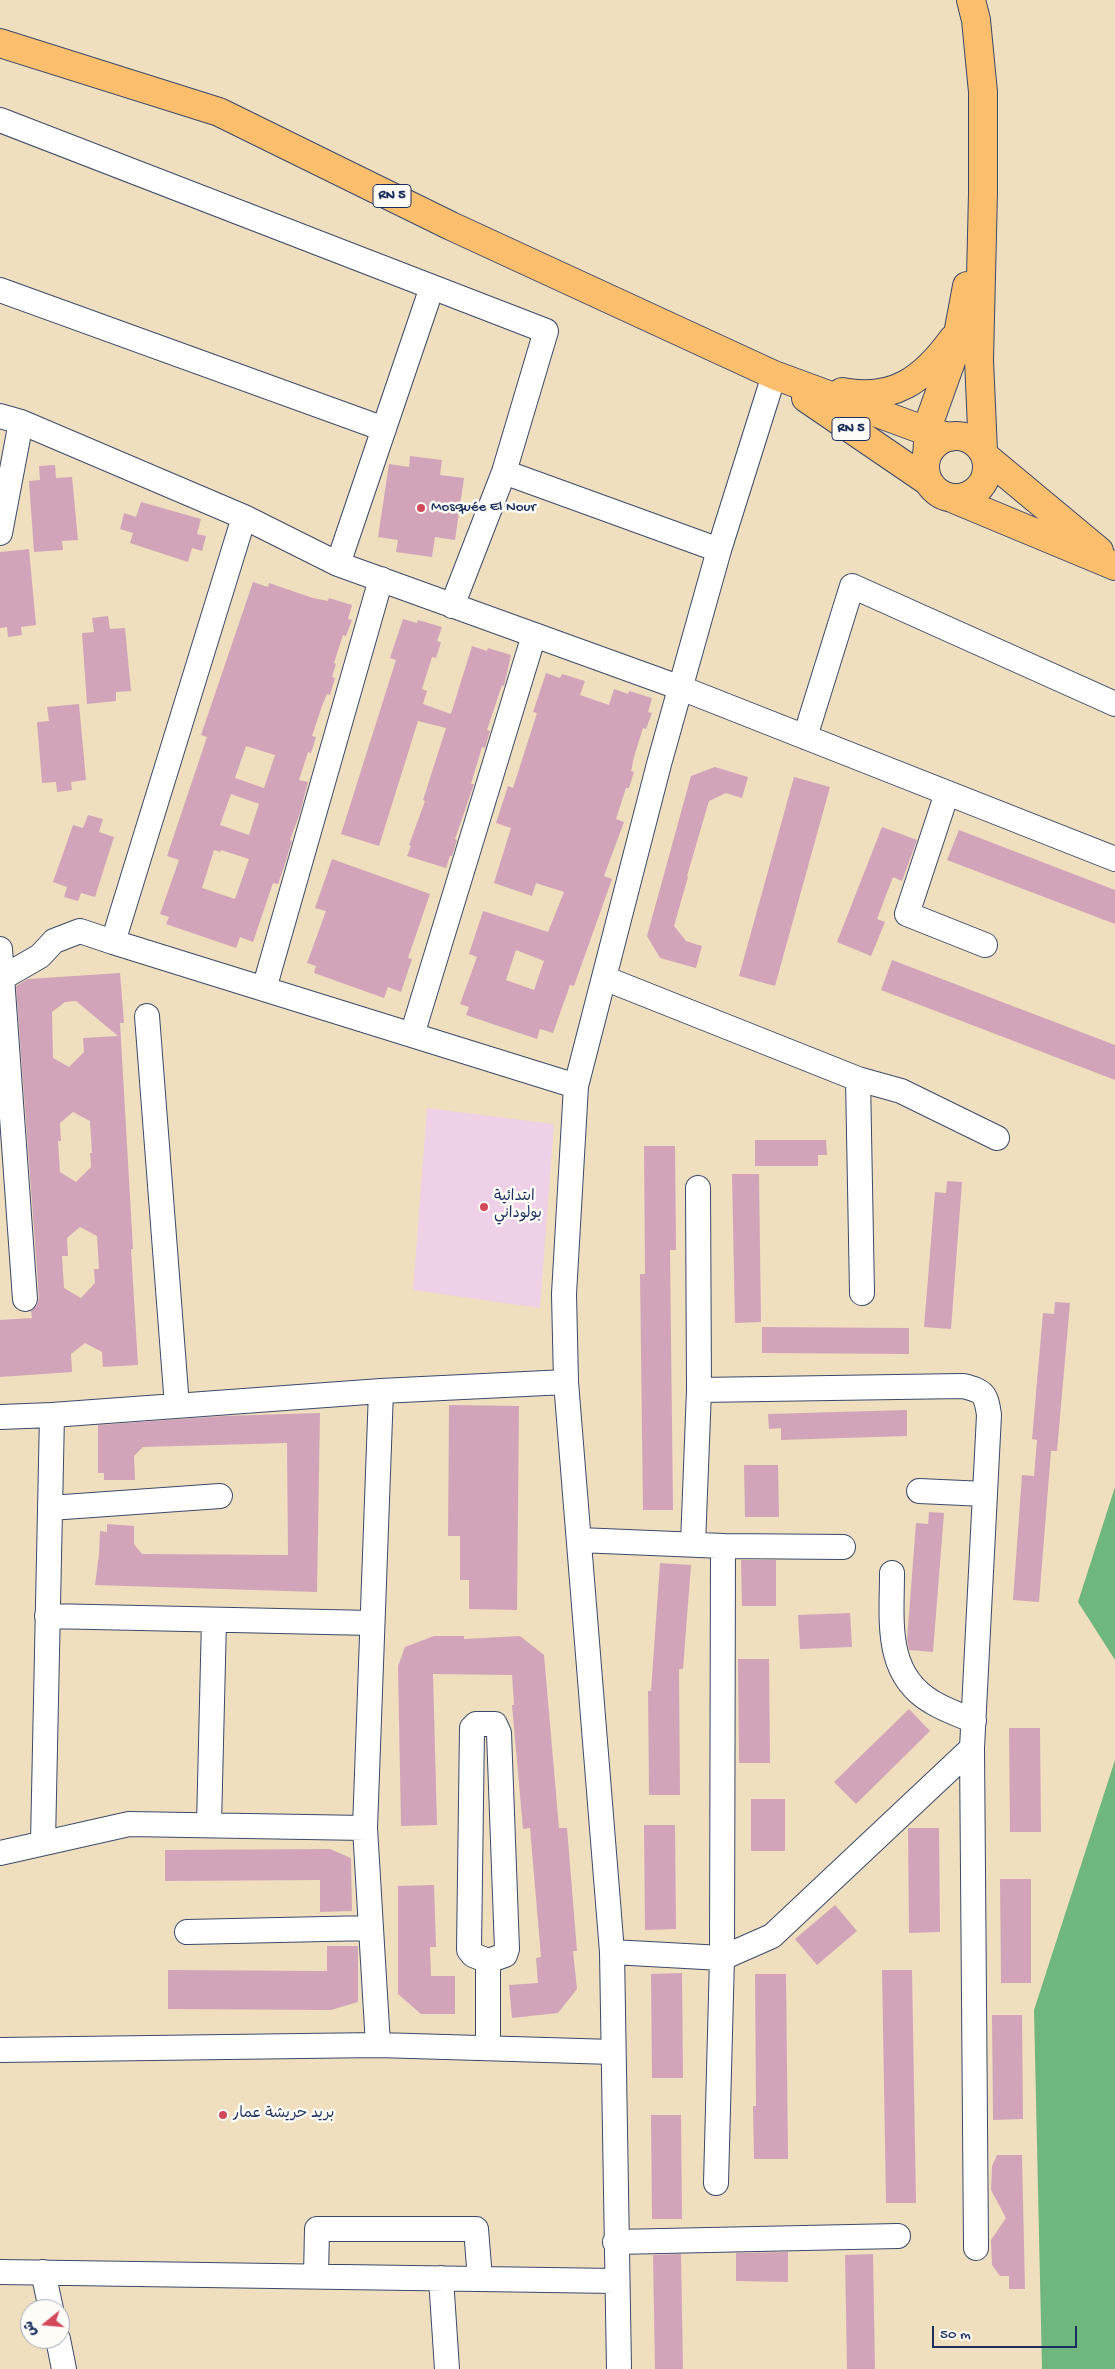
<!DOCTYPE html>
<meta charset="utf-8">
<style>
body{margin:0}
#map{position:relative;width:1115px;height:2369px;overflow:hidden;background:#f0dfbe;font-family:"Gochi Hand","Playpen Sans Arabic",sans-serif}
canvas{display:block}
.north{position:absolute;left:20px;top:2299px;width:50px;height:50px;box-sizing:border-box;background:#fdfcf7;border:1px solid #a3aaba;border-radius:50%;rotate:253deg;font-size:14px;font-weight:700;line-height:20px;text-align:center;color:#1b2f5e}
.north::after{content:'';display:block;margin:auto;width:18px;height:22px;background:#d1495b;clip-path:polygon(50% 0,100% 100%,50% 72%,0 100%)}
.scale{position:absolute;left:932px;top:2326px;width:145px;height:22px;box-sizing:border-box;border:2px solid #1b2f5e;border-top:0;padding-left:6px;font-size:15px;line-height:18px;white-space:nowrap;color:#1b2f5e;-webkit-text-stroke:4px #fdfcf7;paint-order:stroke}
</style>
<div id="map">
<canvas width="1115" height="2369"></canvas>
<div class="north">ش</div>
<div class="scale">50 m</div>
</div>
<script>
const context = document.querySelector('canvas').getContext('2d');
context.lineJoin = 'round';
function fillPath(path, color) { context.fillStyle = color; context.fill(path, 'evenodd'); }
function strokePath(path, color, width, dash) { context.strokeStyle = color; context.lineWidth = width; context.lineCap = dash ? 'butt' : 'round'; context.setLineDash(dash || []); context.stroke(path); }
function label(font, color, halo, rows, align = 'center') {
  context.font = font + ' "Gochi Hand","Playpen Sans Arabic",sans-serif'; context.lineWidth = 5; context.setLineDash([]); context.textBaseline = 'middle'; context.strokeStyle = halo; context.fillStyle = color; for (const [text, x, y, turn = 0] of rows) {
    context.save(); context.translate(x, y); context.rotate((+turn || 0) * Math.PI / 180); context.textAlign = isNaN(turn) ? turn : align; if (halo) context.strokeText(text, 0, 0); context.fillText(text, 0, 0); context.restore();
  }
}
fillPath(new Path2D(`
 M427,1108L554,1124L540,1308L413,1290Z`), '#eed0e7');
fillPath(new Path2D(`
 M1115,1487V1660L1078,1602Z
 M1115,1760V2369H1042L1034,2010Z`), '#70b77d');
fillPath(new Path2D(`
 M410,456L442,460L440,475L464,478L455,540L435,537L432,557L396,552L398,540L378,537L389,464L409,467Z
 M55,465L56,478L72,477L78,540L62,541L63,550L34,552L29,481L40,480L39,466Z
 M141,502L201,519L197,534L206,536L202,551L192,548L188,562L130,543L133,533L120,529L124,513L136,517Z
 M29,549L36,625L21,627L22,635L8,637L7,627L0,628V552Z
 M253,582L268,587L269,583L313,598L328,601L329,598L352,605L348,619L352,620L346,636L343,635L334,663L336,664L332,677L335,678L330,695L327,694L322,706L312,736L316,737L311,753L308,752L299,780L308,782L300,813L290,840L292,841L284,867L278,884L273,883L253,942L240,937L236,948L166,924L169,917L160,914L179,860L167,856L207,737L201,735ZM246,746L275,755L264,788L235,778ZM231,794L259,804L249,835L220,825ZM214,850L220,852L221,850L249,859L235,899L202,888Z
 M108,616L110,629L125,628L131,691L116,692V701L87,704L82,633L94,632L92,618Z
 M403,619L417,623L418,620L442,627L437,641L441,642L436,658L432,657L422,689L427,691L423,704L451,714L472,646L487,651L488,648L511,655L504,686L502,685L487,730L490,731L485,748L482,747L471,784H474L455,839L457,840L452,856H450L446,868L407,856L411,846L409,845L425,801L423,800L446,728L418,721L379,846L341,834L396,660L390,658Z
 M546,673L560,678L562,674L585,681L580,695L609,705L614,689L628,694L629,691L652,698L648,712L652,713L646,729L643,728L634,757L631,771L634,772L629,788H626L616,819L624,822L604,876L612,879L574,986L570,985L553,1033L540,1029L537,1039L466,1015L469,1007L460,1004L477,957L469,954L483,911L548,932L564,892L536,883L532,896L494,883L511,828L496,823L508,786L513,788L537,713L533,712ZM516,950L544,961L534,990L506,980Z
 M79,704L86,780L71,782L72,790L57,792L56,782L42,783L37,722L49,721L47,707Z
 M715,767L748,777L742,798L726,793L709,801L687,876L688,877L674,926L686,941L702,946L696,968L660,958L647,936L691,776Z
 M794,777L830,787L775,986L739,976Z
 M88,815L103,819L99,832L114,837L95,897L81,893L78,901L64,897L67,887L53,882L73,825L83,828Z
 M882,827L917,840L902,881L893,877L877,919L885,922L871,956L837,942Z
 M959,830L1115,890V924L947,860Z
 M332,859L430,894L408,958L412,959L401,992L388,987L384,998L314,973L316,966L307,963L326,911L315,908Z
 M892,960L1115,1045V1080L881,990Z
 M120,973L124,1023H120L133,1249H131L138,1365L103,1367L102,1352L85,1343L71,1354L72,1372L0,1377V1320L32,1318L31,1311L37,1305L39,1298L16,986L28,979ZM76,1001L118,1036L83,1038L84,1052L69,1067L53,1058L52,1012L65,1002ZM73,1112L90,1121L92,1153H90L91,1167L76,1182L60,1172L58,1141H61L60,1123ZM80,1227L97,1236L99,1269H94L95,1283L81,1298L64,1288L62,1256H68L67,1238Z
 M755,1140H826L827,1155H818V1166H755Z
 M644,1146H675L676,1250H670L673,1510H643L640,1274H645Z
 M732,1174H759L761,1322L735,1323Z
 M947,1181L962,1182L951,1329L924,1327L935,1192L946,1193Z
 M1055,1302L1070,1303L1057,1451H1051L1039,1602L1013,1600L1022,1475L1034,1476L1037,1440L1032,1439L1043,1313L1054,1314Z
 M762,1327L909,1328V1354L762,1353Z
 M449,1405L519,1406L517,1610L469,1609V1580H460V1536H448Z
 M907,1410V1436L781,1440V1428L769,1429L768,1414Z
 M320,1413L317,1592L95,1585L99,1554L100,1531L107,1532V1524L134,1526V1544L142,1554L288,1555L287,1443L143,1447L134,1456L135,1480H104V1473H98V1425L223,1416Z
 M744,1465H778L779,1517H745Z
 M929,1512L944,1513L933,1652L909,1650L907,1640L916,1523L928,1524Z
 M741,1560H776V1606H742Z
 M660,1563L691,1565L683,1669H679L680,1795H649L648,1691H651Z
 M850,1613L852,1647L800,1649L798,1615Z
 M434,1636H464V1639L520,1636L544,1655L559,1828H567L577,1951H573L577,1989L558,2013L512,2018L509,1985L538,1983L536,1958L541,1957L530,1828L523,1829L512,1705H514L512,1675L433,1674L437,1825L401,1826L398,1666L405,1647Z
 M738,1659H769L770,1763H739Z
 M909,1709L930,1731L856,1804L834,1782Z
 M1009,1728H1040L1041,1832H1010Z
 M751,1799H785V1851H751Z
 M644,1825H675L676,1929L645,1930Z
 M908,1828H939L940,1932L909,1933Z
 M330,1849L351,1858L352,1911L320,1912V1880L165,1881V1850Z
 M1000,1879H1031V1983H1001Z
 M434,1885L436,1947H430L431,1976H455V2014H421L398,1994V1886Z
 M835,1905L857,1931L817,1965L795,1939Z
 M327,1946H358V2002L331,2010L168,2009V1970L327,1971Z
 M882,1970H912L916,2203H886Z
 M682,1973L683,2078H652L651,1974Z
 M755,1974H786L788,2159H754L753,2106H756Z
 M992,2015H1022L1023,2119L993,2120Z
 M651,2115H681L682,2219H652Z
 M997,2155H1022L1025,2289H1009V2276H1000L992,2265L991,2240L1006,2218L991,2190L992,2166Z
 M788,2252V2282L736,2281V2253Z
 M681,2254L683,2369H655L653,2255Z
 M873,2254L875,2369H847L845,2255Z`), '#d1a4b9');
const minor = new Path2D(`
 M0,120L546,331L504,472L452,606
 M0,290L384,429
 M0,416L21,422L244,517L338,564L681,688L1115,859
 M504,472L719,550
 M244,517L113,942L576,1086
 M0,533L21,422
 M338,564L432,287
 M805,737L852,586L1115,704
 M947,793L907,914L985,945
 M0,949L25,1299
 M2,978L40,956L54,941L80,931L113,942
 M604,978L858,1079L862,1293
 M264,989L381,579
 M147,1016L177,1406
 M412,1035L534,635
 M858,1079L901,1091L997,1138
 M699,1390L963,1386C984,1391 986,1394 989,1415L972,1748
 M381,1391L566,1382
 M52,1415L381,1391L365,1828
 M0,1417L52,1415L43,1842
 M919,1491L985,1494
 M50,1508L220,1496
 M579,1540L723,1546L722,1958L772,1936L972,1748L976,2248
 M693,1544L699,1390L698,1188
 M723,1546L843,1547
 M892,1573C892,1620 884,1674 932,1702C945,1710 960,1715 974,1721
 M47,1616L372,1623
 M476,1724H495L499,1733L507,1949L505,1955L488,1961L473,1955L469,1950L472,1728Z
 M209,1825L214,1620
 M0,1853L129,1824L365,1828L378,2045L613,2052
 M187,1932L371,1928
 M612,1952L722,1958L716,2183
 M488,1961V2048
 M0,2050L378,2045
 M615,2242L898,2236
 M0,2272L616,2281
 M43,2272L51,2309
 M316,2276L317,2229H476L480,2279
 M441,2278L447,2369
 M58,2339L64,2369
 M619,2369L612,1952L566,1382L564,1294L576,1086L659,764L719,550L774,375`);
const major = new Path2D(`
 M971,0L976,20L983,92V193L979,360L983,451
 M0,43L219,112L451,226L774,375L929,432L950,437
 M842,392C894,402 924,379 953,339
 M806,398L929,482
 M925 467a31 31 0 1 1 62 0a31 31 0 1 1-62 0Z
 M927,455L930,420L955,350L967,286
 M986,457L1099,551
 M954,499L1115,566`);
strokePath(minor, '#3b496c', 26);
strokePath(major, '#3b496c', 30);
strokePath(minor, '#fff', 24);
strokePath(major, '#fabe6d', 28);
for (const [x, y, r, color] of [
 [421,508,5,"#d1495b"],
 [484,1207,5,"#d1495b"],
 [223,2115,5,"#d1495b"]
]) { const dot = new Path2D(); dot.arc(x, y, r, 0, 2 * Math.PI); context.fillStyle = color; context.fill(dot); strokePath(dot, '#fdfcf7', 2); }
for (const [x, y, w] of [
 [392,196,38],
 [851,429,38]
]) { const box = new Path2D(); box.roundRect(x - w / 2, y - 11.5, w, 23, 4); context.fillStyle = '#fdfcf7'; context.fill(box); strokePath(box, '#1b2f5e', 1); }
label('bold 14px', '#1b2f5e', null, [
 ["RN 5",392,196],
 ["RN 5",851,429]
]);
label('15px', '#1b2f5e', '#fdfcf7', [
 ["Mosquée El Nour",431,508],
 ["ابتدائية",494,1198],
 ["بولوداني",494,1215],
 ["بريد حريشة عمار",233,2115]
], 'left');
</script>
